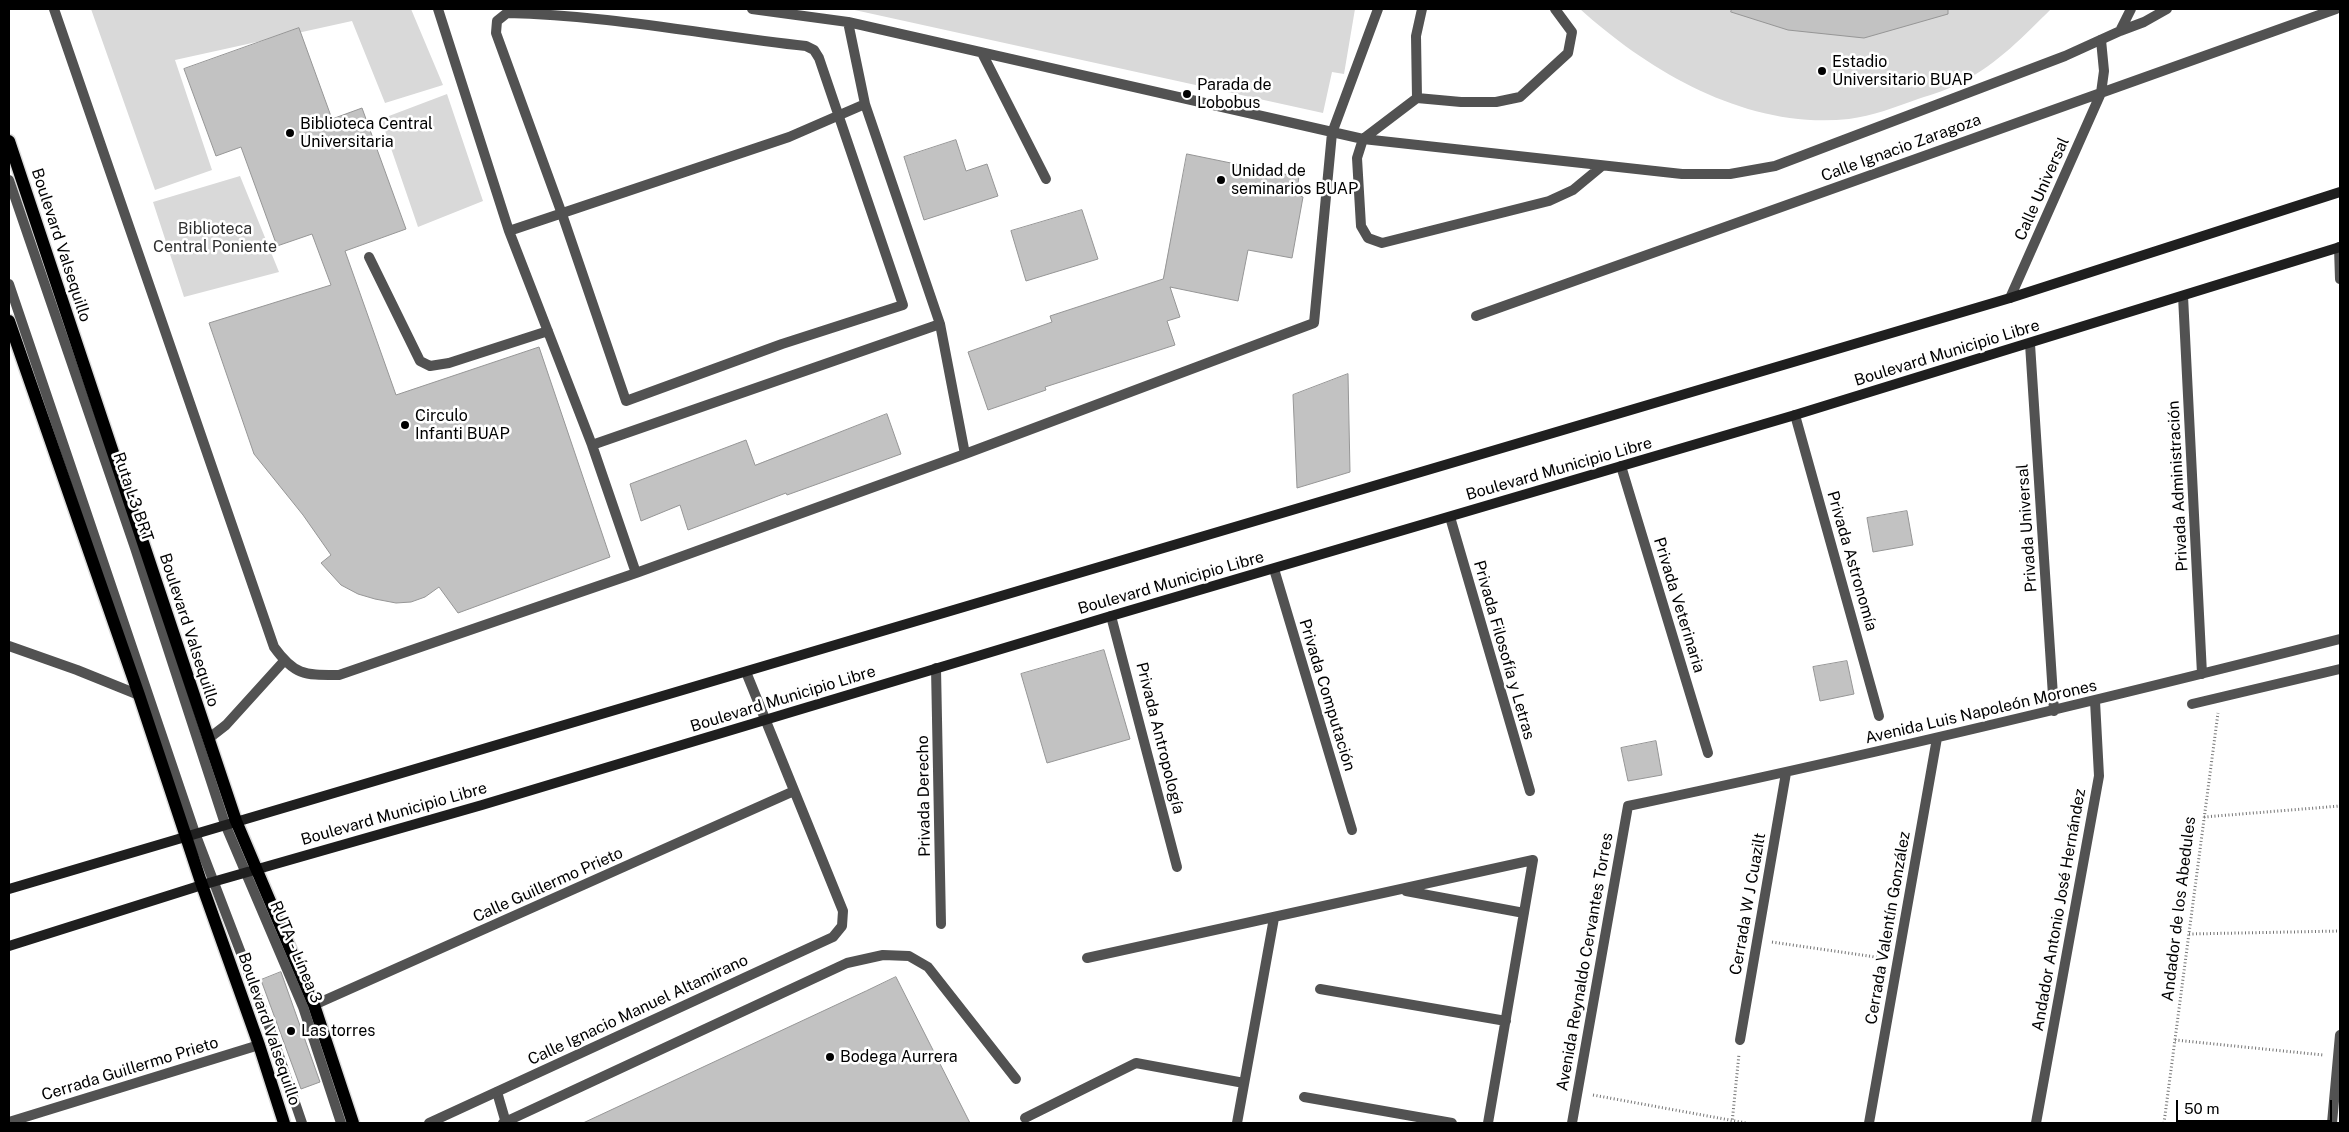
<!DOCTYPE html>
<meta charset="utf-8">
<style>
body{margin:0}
#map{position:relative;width:2349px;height:1132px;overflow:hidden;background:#fff;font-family:"Public Sans",sans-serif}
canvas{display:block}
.frame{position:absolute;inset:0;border:10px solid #000;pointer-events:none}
.scale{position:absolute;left:2176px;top:1100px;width:156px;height:22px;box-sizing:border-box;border:2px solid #000;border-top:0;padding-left:6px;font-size:15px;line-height:18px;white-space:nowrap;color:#000;-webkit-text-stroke:4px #fff;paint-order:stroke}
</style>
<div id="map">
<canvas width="2349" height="1132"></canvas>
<div class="frame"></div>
<div class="scale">50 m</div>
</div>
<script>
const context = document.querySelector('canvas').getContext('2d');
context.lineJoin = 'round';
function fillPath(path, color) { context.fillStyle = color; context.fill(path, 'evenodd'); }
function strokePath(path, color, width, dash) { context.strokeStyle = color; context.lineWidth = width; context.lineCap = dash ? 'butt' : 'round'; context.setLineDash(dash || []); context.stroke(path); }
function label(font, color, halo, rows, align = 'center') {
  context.font = font + ' "Public Sans",sans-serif'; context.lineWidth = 5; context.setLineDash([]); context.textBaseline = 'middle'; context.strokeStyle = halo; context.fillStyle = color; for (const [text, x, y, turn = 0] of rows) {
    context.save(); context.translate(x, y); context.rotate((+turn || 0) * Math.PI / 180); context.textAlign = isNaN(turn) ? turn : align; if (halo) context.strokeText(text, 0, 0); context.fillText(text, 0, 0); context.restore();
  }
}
fillPath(new Path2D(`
 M91,9H411L443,85L385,103L352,21L175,60L212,170L155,190Z
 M850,9H1355L1344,74L1332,72L1323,113Z
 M1580,9H2051C2025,35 1997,64 1964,81C1949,89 1934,94 1918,99C1896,107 1872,116 1849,119C1749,130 1651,73 1580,9Z
 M447,94L483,201L418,227L381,119Z
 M240,176L279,272L184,297L153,202Z`), '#d9d9d9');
const building = new Path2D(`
 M1732,9H1948V14L1864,38L1788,30L1731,12Z
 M299,28L332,119L362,108L406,229L345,251L396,395L539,347L610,557L458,613L439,587L425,597L411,602L396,603L375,599L358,594L341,585L321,563L331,555L303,515L254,454L209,323L331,285L312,234L277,246L241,147L216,156L184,69Z
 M956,140L966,171L987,164L998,196L924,220L904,157Z
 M1187,154L1299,177L1296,195L1303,197L1292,258L1248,250L1238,301L1170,287L1180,317L1167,321L1175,345L1045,387L1046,390L988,410L968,352L1052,322L1050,316L1163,279Z
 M1082,210L1098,259L1026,281L1011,231Z
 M1348,374L1350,472L1297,488L1293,395Z
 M887,414L901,454L787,495L786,493L688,530L680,505L641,521L630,484L746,440L755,465Z
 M1907,511L1913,545L1873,552L1867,518Z
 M1104,650L1130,739L1047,763L1021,674Z
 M1847,661L1854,694L1820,701L1813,667Z
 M1656,741L1662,775L1628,781L1621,748Z
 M281,972L320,1082L301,1089L261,980Z
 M896,977L970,1123H583L866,991Z`);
fillPath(building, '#c2c2c2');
strokePath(building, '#969696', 1);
const primary = new Path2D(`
 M9,141L236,821L314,1005L353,1123
 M9,321L139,695L202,885L259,1045L284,1123`);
strokePath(primary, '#dbdbdb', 15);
strokePath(new Path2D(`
 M2204,817L2340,806
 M2189,934L2340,931
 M1772,942L1882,958
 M2175,1040L2323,1055
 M1593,1095L1746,1123
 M1732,1123L1739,1054
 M2164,1123L2218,713`), '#747474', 3, [1, 2.5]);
strokePath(new Path2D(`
 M54,9L274,647C295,676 305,675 339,675L636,573L965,454L1314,323L1332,133L1378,9
 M438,9L509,231L592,445L636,573
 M752,9L848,22L1363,139L1682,174H1730L1775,166L2065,56L2120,31L2144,22L2167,9
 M1422,9L1416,36L1417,98L1363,139L1357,158L1361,226L1368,238L1382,243L1549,201L1573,190L1602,166
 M507,13C608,15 706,35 806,46L814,50L819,58L903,305L782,344L626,401L562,214L496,33L497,21Z
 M848,22L865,104L940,324L965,454
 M2120,31L2131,9
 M982,53L1046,179
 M1417,98L1461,102H1496L1520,97L1568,53L1572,32L1555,9
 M9,180L135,548L225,824L303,1007L341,1123
 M509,231L789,137L865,104
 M369,257L420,361L430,366L449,363L548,331
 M9,284L195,833L270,1029L302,1123
 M592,445L940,324
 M208,739L226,725L284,661
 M497,1092L506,1123
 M503,1123L847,963L883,955L909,956L928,967L1016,1079`), '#525252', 10);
strokePath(new Path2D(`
 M2339,247L2340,279
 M2183,296L2202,674
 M2010,298L2101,93L2104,71L2101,40
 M1476,316L2336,9
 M2030,344L2054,711
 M1795,415L1879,716
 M1621,466L1708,753
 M1450,517L1530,791
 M1274,569L1352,830
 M1111,616L1177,867
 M9,646L77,670L139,695
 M936,668L941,924
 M2192,704L2340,669
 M1406,891L1524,913
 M1087,958L1533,860L1488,1123
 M1320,989L1506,1021
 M314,1005L794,791
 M1740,1040L1786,773
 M1304,1097L1452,1123
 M1025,1118L1136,1063L1244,1083
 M9,1122L259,1045
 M429,1123L833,937L842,926L843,911L746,672
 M1237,1123L1274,918
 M1572,1123L1628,806C1867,756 2104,699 2340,639
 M1869,1123L1937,738
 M2036,1123L2099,776L2095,701
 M2332,1123L2340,1035`), '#525252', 10);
strokePath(new Path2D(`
 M9,889L2010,298L2340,192
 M9,946L202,885L482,805L1111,616L1795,415L2340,247`), '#1f1f1f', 10);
strokePath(primary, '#000', 12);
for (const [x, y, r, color] of [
 [1822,71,5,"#000"],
 [1187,94,5,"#000"],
 [290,133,5,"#000"],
 [1221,180,5,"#000"],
 [405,425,5,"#000"],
 [291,1031,5,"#000"],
 [830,1057,5,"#000"]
]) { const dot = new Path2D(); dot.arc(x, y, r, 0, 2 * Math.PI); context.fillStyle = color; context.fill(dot); strokePath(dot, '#fff', 2); }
label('16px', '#000', '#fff', [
 ["Estadio",1832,62],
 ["Universitario BUAP",1832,80],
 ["Parada de",1197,85],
 ["Lobobus",1197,103],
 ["Biblioteca Central",300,124],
 ["Universitaria",300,142],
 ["Unidad de",1231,171],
 ["seminarios BUAP",1231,189],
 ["Circulo",415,416],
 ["Infanti BUAP",415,434],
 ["Las torres",301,1031],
 ["Bodega Aurrera",840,1057]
], 'left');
label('16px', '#000', '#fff', [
 ["Calle Ignacio Zaragoza",1901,148,-20],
 ["Calle Universal",2042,189,-66],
 ["Boulevard Valsequillo",61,245,72],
 ["Boulevard Municipio Libre",1947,353,-17],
 ["Boulevard Municipio Libre",1559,469,-16],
 ["Privada Administración",2178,486,-93],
 ["Ruta L3 BRT",133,497,71],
 ["Privada Universal",2027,528,-94],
 ["Privada Astronomía",1852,561,74],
 ["Boulevard Municipio Libre",1171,583,-16],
 ["Privada Veterinaria",1679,605,73],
 ["Boulevard Valsequillo",189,630,72],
 ["Privada Filosofía y Letras",1504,650,74],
 ["Privada Computación",1327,695,73],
 ["Boulevard Municipio Libre",783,699,-17],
 ["Avenida Luis Napoleón Morones",1981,712,-13],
 ["Privada Antropología",1160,738,76],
 ["Privada Derecho",924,796,-91],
 ["Boulevard Municipio Libre",394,814,-16],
 ["Calle Guillermo Prieto",548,885,-24],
 ["Cerrada W J Cuazilt",1748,904,-80],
 ["Andador de los Abedules",2179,909,-83],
 ["Andador Antonio José Hernández",2059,910,-80],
 ["Cerrada Valentín González",1888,928,-80],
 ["RUTA - Línea 3",296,952,67],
 ["Avenida Reynaldo Cervantes Torres",1585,962,-80],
 ["Calle Ignacio Manuel Altamirano",638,1010,-25],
 ["Boulevard Valsequillo",269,1029,71],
 ["Cerrada Guillermo Prieto",130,1069,-17]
]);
label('16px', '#303030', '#fff', [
 ["Biblioteca",215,229],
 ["Central Poniente",215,247]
]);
</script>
